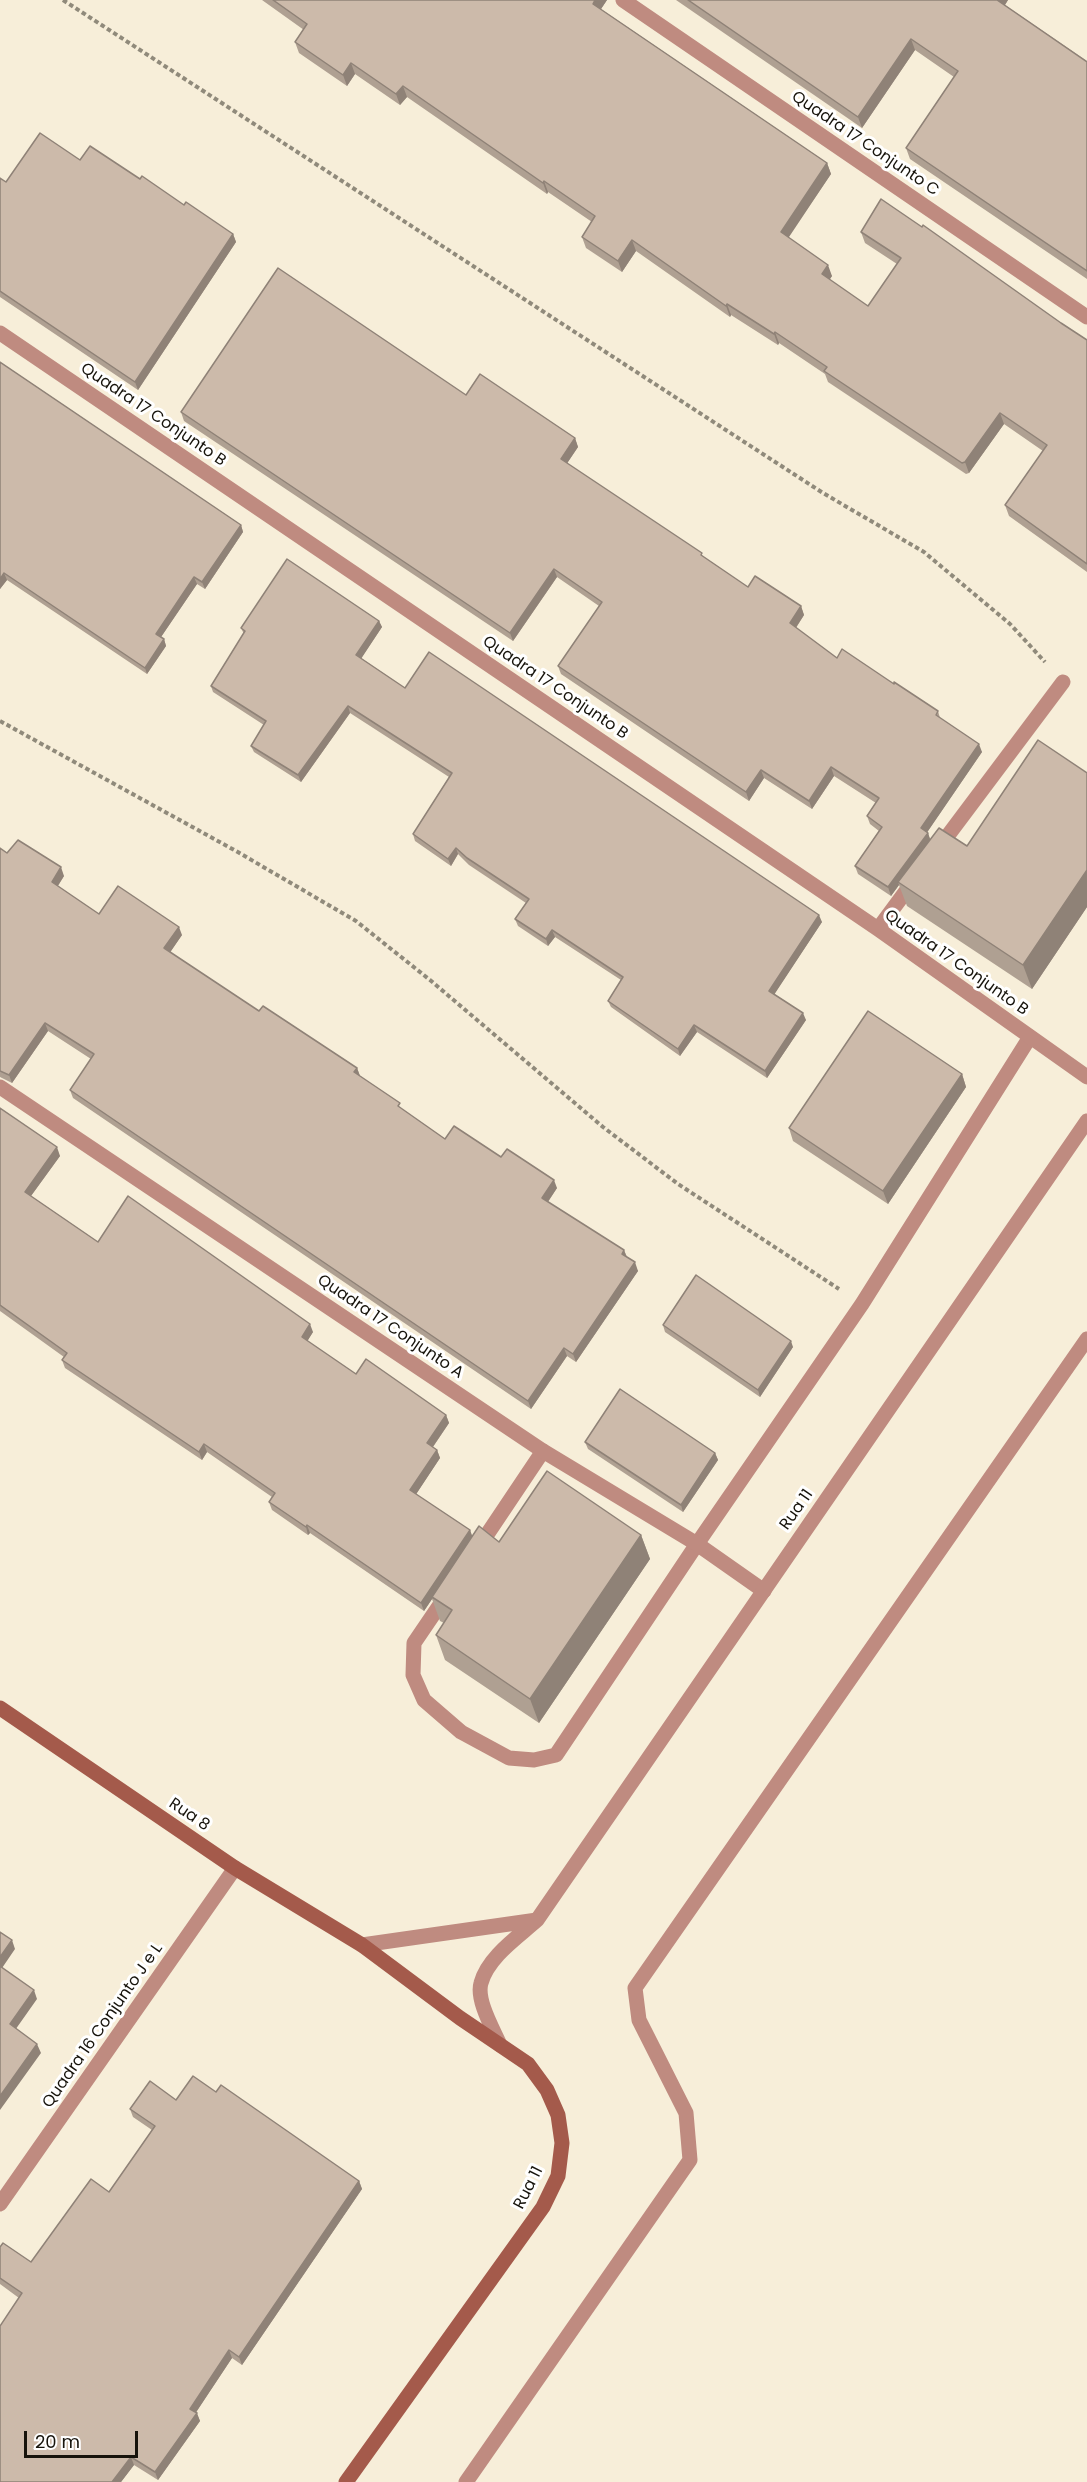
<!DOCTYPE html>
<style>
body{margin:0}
#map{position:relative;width:1087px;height:2482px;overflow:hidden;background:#f7eed9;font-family:Poppins,sans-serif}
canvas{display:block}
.scale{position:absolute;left:24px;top:2431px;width:114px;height:27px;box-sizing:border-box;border:3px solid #16130b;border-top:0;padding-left:8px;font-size:18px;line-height:21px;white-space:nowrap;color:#16130b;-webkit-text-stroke:4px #fff;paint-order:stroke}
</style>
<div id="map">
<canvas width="1087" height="2482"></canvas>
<div class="scale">20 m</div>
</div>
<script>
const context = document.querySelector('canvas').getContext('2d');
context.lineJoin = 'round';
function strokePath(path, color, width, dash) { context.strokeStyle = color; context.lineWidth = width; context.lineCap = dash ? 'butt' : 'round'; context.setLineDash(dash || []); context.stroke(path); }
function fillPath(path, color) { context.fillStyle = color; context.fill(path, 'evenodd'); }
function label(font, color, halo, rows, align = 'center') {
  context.font = font + ' Poppins,sans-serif'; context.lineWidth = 6; context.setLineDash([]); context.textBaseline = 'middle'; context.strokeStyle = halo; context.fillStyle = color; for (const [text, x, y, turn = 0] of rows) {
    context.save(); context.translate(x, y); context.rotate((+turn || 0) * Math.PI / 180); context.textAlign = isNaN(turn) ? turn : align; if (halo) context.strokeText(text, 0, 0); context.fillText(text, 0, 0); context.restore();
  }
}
strokePath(new Path2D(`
 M63,0L823,493L924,552L1010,624L1045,662
 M0,721L236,851L356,921L430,980L603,1127L678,1184L839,1289`), '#908a7b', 4, [4.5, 3]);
strokePath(new Path2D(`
 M478,1548L543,1451
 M448,1593L414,1643L413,1675L424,1700L461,1732L509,1758L534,1760L556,1755L697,1544L862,1304L1030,1037`), '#bf8b80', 15);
strokePath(new Path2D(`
 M466,2482L690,2160L686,2113L639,2020L635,1988L1087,1339`), '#bf8b80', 15);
strokePath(new Path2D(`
 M623,0L1087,317
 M0,333L878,929L1087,1077
 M937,850L1063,682
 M878,929L915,879
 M0,1087L543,1451L697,1544L764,1591
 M0,2204L235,1868`), '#bf8b80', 15);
strokePath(new Path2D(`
 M362,1945L537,1920
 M500,2045C493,2029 476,2000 481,1983C488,1957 518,1937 537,1920L1087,1121`), '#bf8b80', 15);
strokePath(new Path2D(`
 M0,1708L235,1868L362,1945L460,2018L528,2064L547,2090L558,2115L562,2143L558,2176L543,2207L346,2482`), '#a45a4b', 15);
fillPath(new Path2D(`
 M262,0H607L601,9L827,163L831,174L788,237L832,276L829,280L868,306L897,264L865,243L861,232L1061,323L1087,340V572L1009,516L1005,505L1043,451L1004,424L969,473L966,474L828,382L825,374L779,343L778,345L731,315L730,317L636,251L622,272L586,248L582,237L592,222L548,192L547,194L407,97L400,105L355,74L347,86L299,53L295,42L304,30Z
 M676,0H1008L1005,5L1087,61V279L910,159L906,148L954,77L915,50L862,128Z
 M80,160L140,179L233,234L236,242L138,390L0,297V178L6,182Z
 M0,362L241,525L243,532L205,589L197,584L161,637L164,639L166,646L147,674L7,580L0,589Z
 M466,395L575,438L578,447L567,463L748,587L801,606L804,615L796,628L837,658L894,684L938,711L940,718L982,752L927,832L928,833L930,839L967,846L1087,773V907L1032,989L907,906L899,885L891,896L858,874L855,866L879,831L870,824L867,816L876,803L834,776L812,809L764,778L749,801L561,674L558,666L599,606L557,577L513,641L184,421L181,412Z
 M379,621L382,627L361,658L405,688L822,922L774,994L806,1020L767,1078L697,1032L680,1056L611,1007L608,1001L621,980L555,937L548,946L518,926L515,919L526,903L469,865L458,854L451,866L415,841L413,834L449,777L350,713L301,782L254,752L251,746L264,725L213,692L211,686L244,634L241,628Z
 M0,848L7,853L64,876L58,886L99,914L182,935L170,952L259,1011L357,1068L360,1076L402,1109L445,1139L501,1157L557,1188L548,1202L624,1250L627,1257L638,1271L576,1362L567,1356L531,1409L73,1098L70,1090L91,1059L48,1031L12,1083L0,1077Z
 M962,1074L966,1087L888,1204L793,1141L789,1128Z
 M0,1108L60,1156L31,1196L98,1242L313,1332L307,1341L356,1374L446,1415L449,1423L433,1447L437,1450L440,1458L416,1494L470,1530L472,1537L499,1542L641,1535L650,1559L539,1723L445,1660L436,1635L444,1623L440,1621L432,1599L424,1611L310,1533L308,1535L272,1510L269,1502L272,1497L207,1452L202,1460L65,1368L62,1360L64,1357L0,1311Z
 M663,1325L793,1347L760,1397L665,1332Z
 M585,1442L715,1453L718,1460L683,1512L588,1449Z
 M216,2092L359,2181L362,2189L242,2365L232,2358L196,2412L200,2421L158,2480L134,2465L121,2482H0L19,2298L0,2284V2247L31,2262L109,2192L152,2130L133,2117L130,2109Z`), '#afa092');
fillPath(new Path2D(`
 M595,0H607L597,15L593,4Z
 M997,0H1008L1001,11Z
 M911,39L915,50L862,128L858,117Z
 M351,63L355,74L347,86L343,75Z
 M403,86L407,97L400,105L396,94Z
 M827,163L831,174L785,243L781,232Z
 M544,181L548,192L547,194L543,183Z
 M233,234L236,242L138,390L135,382Z
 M632,240L636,251L622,272L618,261Z
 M828,265L832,276L826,285L822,274Z
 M727,304L731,315L730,317L726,306Z
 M775,332L779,343L778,345L774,334Z
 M1000,413L1004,424L969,473L965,462Z
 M575,438L578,447L564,468L561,459Z
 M241,525L243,532L205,589L202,582Z
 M554,569L557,577L513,641L510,633Z
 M4,573L7,580L0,589V579Z
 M194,577L197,584L159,640L156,634Z
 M801,606L804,615L793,632L790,623Z
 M379,621L382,627L359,662L356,655Z
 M164,639L166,646L147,674L145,668Z
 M348,706L350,713L301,782L298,775Z
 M979,744L982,752L924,837L921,828Z
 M831,767L834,776L812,809L809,801Z
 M761,770L764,778L749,801L746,792Z
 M928,833L931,842L898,882L899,885L891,896L888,887Z
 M456,848L458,854L451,866L448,859Z
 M61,867L64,876L55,890L52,882Z
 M1087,870V907L1032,989L1023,965Z
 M819,915L822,922L772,998L769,991Z
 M179,927L182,935L167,957L164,948Z
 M552,930L555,937L548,946L546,939Z
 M803,1013L806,1020L767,1078L765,1071Z
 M45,1023L48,1031L12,1083L9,1075Z
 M694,1025L697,1032L680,1056L678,1049Z
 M357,1068L360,1076L354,1072Z
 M962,1074L966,1087L888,1204L883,1191Z
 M57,1147L60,1156L28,1200L25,1192Z
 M554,1180L557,1188L545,1206L542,1198Z
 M624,1250L627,1258L622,1254Z
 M635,1262L638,1271L576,1362L573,1354Z
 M310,1324L313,1332L305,1345L302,1337Z
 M791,1341L793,1347L760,1397L758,1390Z
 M564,1348L567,1356L531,1409L528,1401Z
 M446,1415L449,1423L430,1451L427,1443Z
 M204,1444L207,1452L202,1460L199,1452Z
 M437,1450L440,1458L413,1499L410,1490Z
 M715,1453L718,1460L683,1512L681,1505Z
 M307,1525L310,1533L308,1535L306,1527Z
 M470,1530L473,1538L424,1611L421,1603Z
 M641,1535L650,1559L539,1723L530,1699Z
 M12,1940L15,1949L0,1971V1957Z
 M34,1990L37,1999L13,2033L10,2024Z
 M37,2044L41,2053L0,2110V2096Z
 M359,2181L362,2189L242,2365L239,2357Z
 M229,2350L232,2358L193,2417L190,2409Z
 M197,2413L200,2421L158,2480L155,2472Z
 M131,2457L134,2465L121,2482H112Z`), '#8f8277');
const building = new Path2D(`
 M273,0H595L593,4L827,163L781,232L828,265L822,274L868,306L901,258L861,232L881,199L922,227L923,225L1061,323L1087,340V564L1005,505L1047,445L1000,413L965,462L962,463L824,371L827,367L775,332L774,334L727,304L726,306L632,240L618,261L582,237L595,216L544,181L543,183L403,86L396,94L351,63L343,75L295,42L307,24Z
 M688,0H997L1087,62V271L906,148L958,71L911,39L858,117Z
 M40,133L80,160L90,146L140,179L142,176L184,205L186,202L233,234L135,382L0,291V178L6,182Z
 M278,268L466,395L480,374L575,438L561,459L702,553L701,555L748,587L755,576L801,606L790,623L837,658L842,649L894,684V682L938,711L936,715L979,744L921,828L928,833L888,887L855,866L882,827L867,816L879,798L831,767L809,801L761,770L746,792L558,666L602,602L554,569L510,633L181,412Z
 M0,362L241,525L202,582L194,577L156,634L164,639L145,668L4,573L0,579Z
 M287,559L379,621L356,655L405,688L429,652L819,915L769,991L803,1013L765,1071L694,1025L678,1049L608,1001L623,977L552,930L546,939L515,919L529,899L467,858L456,848L448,859L413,834L452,773L348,706L298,775L251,746L266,721L211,686L245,631L241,628Z
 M1038,740L1087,773V870L1023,965L898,882L939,828L967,846Z
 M18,840L61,867L52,882L99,914L118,886L179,927L164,948L259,1011L263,1006L357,1068L354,1072L400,1103L398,1106L445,1139L454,1126L501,1157L507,1149L554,1180L542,1198L624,1250L622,1254L635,1262L573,1354L564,1348L528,1401L70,1090L94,1054L45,1023L9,1075L0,1071V848L7,853Z
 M868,1011L962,1074L883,1191L789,1128Z
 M0,1108L57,1147L25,1192L98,1242L128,1196L310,1324L302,1337L356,1374L366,1359L446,1415L427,1443L437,1450L410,1490L470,1530L421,1603L307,1525L306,1527L269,1502L275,1493L204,1444L199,1452L62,1360L67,1353L0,1305Z
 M696,1275L791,1341L758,1390L663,1325Z
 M620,1389L715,1453L681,1505L585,1442Z
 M547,1471L641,1535L530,1699L436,1635L452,1610L432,1597L479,1526L499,1542Z
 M0,1932L12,1940L0,1957Z
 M0,1966L34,1990L10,2024L37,2044L0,2096Z
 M193,2076L216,2092L221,2085L359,2181L239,2357L229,2350L190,2409L197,2413L155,2472L131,2457L112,2482H0V2326L22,2293L0,2278V2247L3,2243L31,2262L91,2179L109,2192L155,2126L130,2109L150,2081L176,2100Z`);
fillPath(building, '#ccbaaa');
strokePath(building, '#8f8277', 1.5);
label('16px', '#16130b', '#fff', [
 ["Quadra 17 Conjunto C",865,144,34],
 ["Quadra 17 Conjunto B",153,415,34],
 ["Quadra 17 Conjunto B",555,688,34],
 ["Quadra 17 Conjunto B",956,963,35],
 ["Quadra 17 Conjunto A",390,1327,34],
 ["Rua 11",797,1510,-55],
 ["Rua 8",189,1815,34],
 ["Quadra 16 Conjunto J e L",103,2026,-55],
 ["Rua 11",529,2188,-63]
]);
</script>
